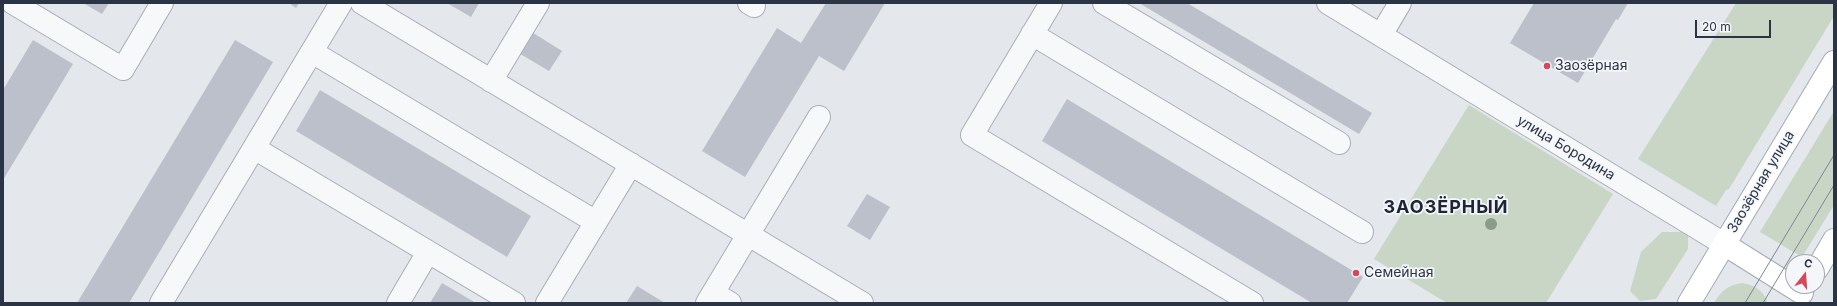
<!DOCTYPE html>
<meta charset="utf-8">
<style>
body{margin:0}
#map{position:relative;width:1837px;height:306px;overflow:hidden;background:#e4e7ec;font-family:Inter,sans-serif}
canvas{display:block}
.frame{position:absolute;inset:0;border:4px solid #2b3445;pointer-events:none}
.north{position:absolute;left:1785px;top:254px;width:40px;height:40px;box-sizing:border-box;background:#f4f6f9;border:1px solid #a4a8b1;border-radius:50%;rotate:17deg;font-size:11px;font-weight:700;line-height:16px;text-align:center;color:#2b3445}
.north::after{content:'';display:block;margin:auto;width:14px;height:18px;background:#d1495b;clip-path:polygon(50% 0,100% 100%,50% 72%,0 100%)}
.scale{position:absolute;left:1695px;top:20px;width:76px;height:18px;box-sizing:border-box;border:2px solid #2b3445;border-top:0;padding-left:5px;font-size:12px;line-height:14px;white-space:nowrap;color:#2b3445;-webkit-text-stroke:3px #f4f6f9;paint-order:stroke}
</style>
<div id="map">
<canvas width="1837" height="306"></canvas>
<div class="frame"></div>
<div class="north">С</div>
<div class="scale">20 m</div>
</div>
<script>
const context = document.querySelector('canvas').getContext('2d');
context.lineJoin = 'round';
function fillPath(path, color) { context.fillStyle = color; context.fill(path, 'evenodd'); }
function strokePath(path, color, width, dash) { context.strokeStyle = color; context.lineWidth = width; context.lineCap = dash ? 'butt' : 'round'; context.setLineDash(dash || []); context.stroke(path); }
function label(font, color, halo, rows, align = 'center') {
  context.font = font + ' Inter,sans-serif'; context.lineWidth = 3.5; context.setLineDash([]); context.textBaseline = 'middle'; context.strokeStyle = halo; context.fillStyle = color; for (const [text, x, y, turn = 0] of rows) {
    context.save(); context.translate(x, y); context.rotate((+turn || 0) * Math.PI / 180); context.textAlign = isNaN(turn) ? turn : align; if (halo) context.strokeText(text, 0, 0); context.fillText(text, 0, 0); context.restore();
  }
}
fillPath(new Path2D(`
 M1736,3H1834V16L1729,189L1726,190L1716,206L1638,159Z
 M1469,105L1613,194L1546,303H1447L1374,259Z
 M1834,111V205L1802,257L1760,232Z
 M1662,232H1683L1688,236V249L1656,299L1640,301L1630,291L1641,252Z
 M1742,283C1755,285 1763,290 1768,303H1714C1721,291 1728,285 1742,283Z`), '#c9d6c5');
fillPath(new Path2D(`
 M83,3H109L102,14Z
 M289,3H299L296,8Z
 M447,3H479L471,17Z
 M826,3H885L844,71L819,56L745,177L702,151L777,28L801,43Z
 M1139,3H1187L1372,113L1359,134Z
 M1534,3L1566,4L1628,3L1618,20L1616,19L1578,83L1510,43Z
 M530,31L562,51L549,71L517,52Z
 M33,40L73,64L3,180V90Z
 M235,40L273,62L129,303H77Z
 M320,90L531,216L507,257L296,131Z
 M1067,99L1363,277L1347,303H1312L1042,141Z
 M867,194L890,207L870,240L847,226Z
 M442,283L476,303H430Z
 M637,286L665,303H626Z`), '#bbc0ca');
const minor = new Path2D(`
 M13,3L123,69L162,3
 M362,3L862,303
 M749,3L754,6
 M1051,3L972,135L1252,303
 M1104,3L1339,143
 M1328,3L1724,244
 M1032,34L1362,232
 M1381,35L1400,3
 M312,52L596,222
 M491,81L538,3
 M254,148L514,303
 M713,293L730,303
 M161,303L341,3
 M398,303L428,252
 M547,303L631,164
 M707,303L819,117`);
const major = new Path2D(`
 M1724,244L1802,293
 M1817,269L1834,240
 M1689,303L1834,62`);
strokePath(minor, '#a9aeb7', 24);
strokePath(major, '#a3abb8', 24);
strokePath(minor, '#f7f8fa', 22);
strokePath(major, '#fff', 22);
strokePath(new Path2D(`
 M1745,303L1834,155
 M1763,303L1834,185`), '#7d8696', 1);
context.fillStyle = '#899d89';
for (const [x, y] of [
 [1491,224]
]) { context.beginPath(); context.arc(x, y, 6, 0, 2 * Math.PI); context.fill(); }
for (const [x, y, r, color] of [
 [1547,66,4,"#d1495b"],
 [1356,273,4,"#d1495b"]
]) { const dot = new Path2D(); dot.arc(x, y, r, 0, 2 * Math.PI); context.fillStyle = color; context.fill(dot); strokePath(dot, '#f4f6f9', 1.5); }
label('14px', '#2b3445', '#f4f6f9', [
 ["Заозёрная",1555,66],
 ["Семейная",1364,273]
], 'left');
label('14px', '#2b3445', '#f4f6f9', [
 ["улица Бородина",1566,148,31],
 ["Заозёрная улица",1761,182,-59]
]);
context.letterSpacing = '1px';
label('bold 18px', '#1d2536', '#f4f6f9', [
 ["ЗАОЗЁРНЫЙ",1446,208]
]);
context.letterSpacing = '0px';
</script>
